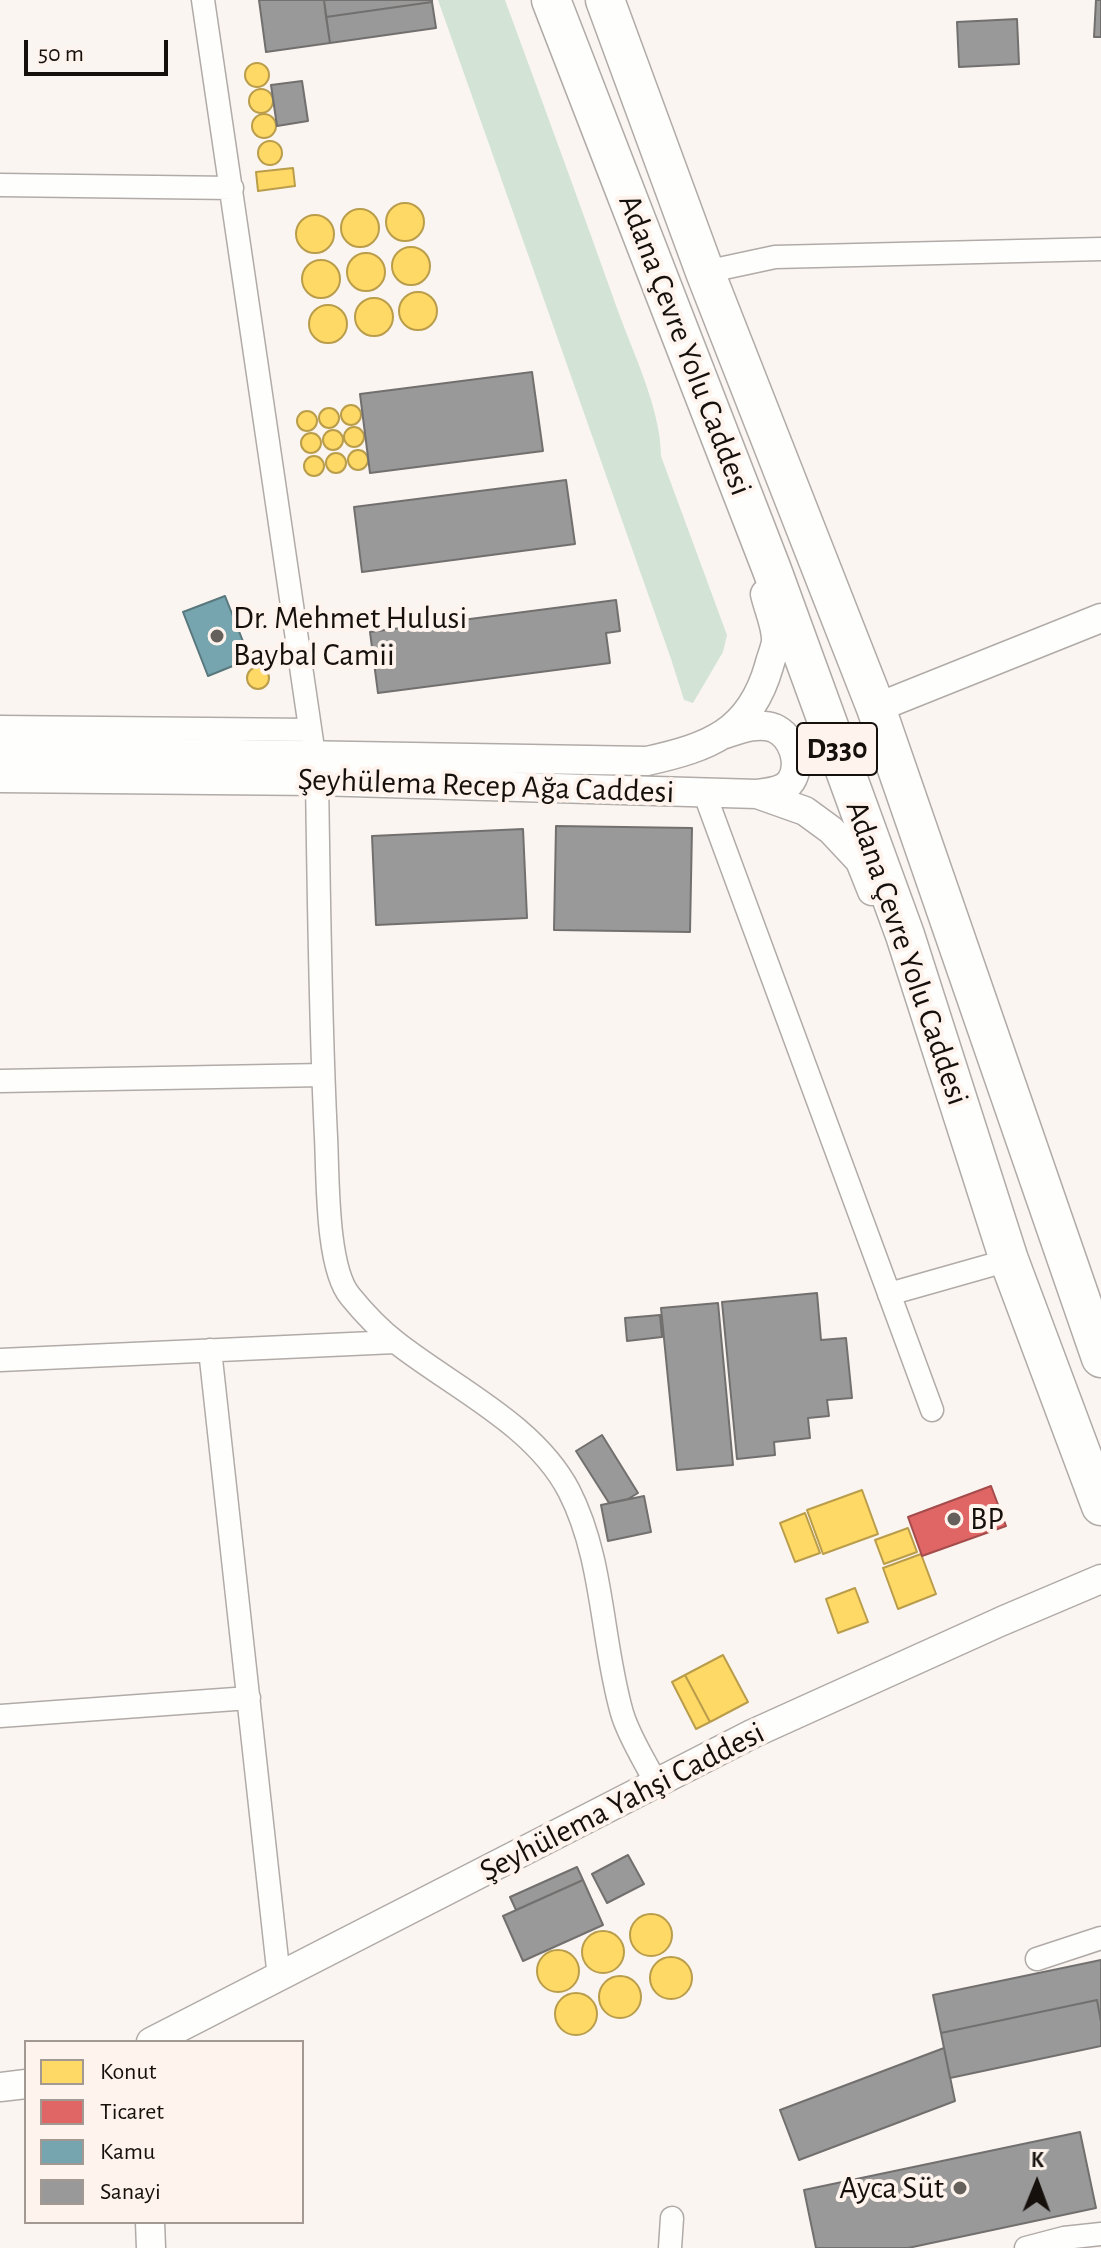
<!DOCTYPE html>
<meta charset="utf-8">
<style>
body{margin:0}
#map{position:relative;width:1101px;height:2248px;overflow:hidden;background:#fbf5f1;font-family:"Alegreya Sans",sans-serif}
canvas{display:block}
.legend{position:absolute;left:24px;top:2040px;width:280px;height:184px;box-sizing:border-box;background:#fff4ed;border:2px solid #a29993;margin:0;padding:10px 14px;list-style:none;font-size:24px;color:#16100d}
.legend li{display:flex;align-items:center;gap:16px;height:40px}
.legend b{width:40px;border:2px solid #a29993}
.north{position:absolute;left:997px;top:2144px;width:80px;height:80px;-webkit-text-stroke:6px #fff4ed;paint-order:stroke;rotate:1deg;font-size:22px;font-weight:700;line-height:32px;text-align:center;color:#16100d}
.north::after{content:'';display:block;margin:auto;width:28px;height:36px;background:#16100d;clip-path:polygon(50% 0,100% 100%,50% 72%,0 100%)}
.scale{position:absolute;left:24px;top:40px;width:144px;height:36px;box-sizing:border-box;border:4px solid #16100d;border-top:0;padding-left:10px;font-size:24px;line-height:28px;white-space:nowrap;color:#16100d;-webkit-text-stroke:6px #fff4ed;paint-order:stroke}
</style>
<div id="map">
<canvas width="1101" height="2248"></canvas>
<ul class="legend">
<li><b style="height:22px;background:#ffd966"></b>Konut</li>
<li><b style="height:22px;background:#e06666"></b>Ticaret</li>
<li><b style="height:22px;background:#76a5af"></b>Kamu</li>
<li><b style="height:22px;background:#999"></b>Sanayi</li>
</ul>
<div class="north">K</div>
<div class="scale">50 m</div>
</div>
<script>
const context = document.querySelector('canvas').getContext('2d');
context.lineJoin = 'round';
function fillPath(path, color) { context.fillStyle = color; context.fill(path, 'evenodd'); }
function strokePath(path, color, width, dash) { context.strokeStyle = color; context.lineWidth = width; context.lineCap = dash ? 'butt' : 'round'; context.setLineDash(dash || []); context.stroke(path); }
function label(font, color, halo, rows, align = 'center') {
  context.font = font + ' "Alegreya Sans",sans-serif'; context.lineWidth = 8; context.setLineDash([]); context.textBaseline = 'middle'; context.strokeStyle = halo; context.fillStyle = color; for (const [text, x, y, turn = 0] of rows) {
    context.save(); context.translate(x, y); context.rotate((+turn || 0) * Math.PI / 180); context.textAlign = isNaN(turn) ? turn : align; if (halo) context.strokeText(text, 0, 0); context.fillText(text, 0, 0); context.restore();
  }
}
fillPath(new Path2D(`
 M438,0H505C543,103 581,207 618,311C634,355 661,410 661,456L727,635L723,652L693,703L684,700L671,659Z`), '#d3e4d7');
const homes = new Path2D(`
 M245 75a12 12 0 1 1 24 0a12 12 0 1 1-24 0Z
 M249 101a12 12 0 1 1 24 0a12 12 0 1 1-24 0Z
 M252 126a12 12 0 1 1 24 0a12 12 0 1 1-24 0Z
 M258 153a12 12 0 1 1 24 0a12 12 0 1 1-24 0Z
 M293,168L295,186L258,191L256,172Z
 M386 222a19 19 0 1 1 38 0a19 19 0 1 1-38 0Z
 M341 228a19 19 0 1 1 38 0a19 19 0 1 1-38 0Z
 M296 234a19 19 0 1 1 38 0a19 19 0 1 1-38 0Z
 M392 266a19 19 0 1 1 38 0a19 19 0 1 1-38 0Z
 M347 272a19 19 0 1 1 38 0a19 19 0 1 1-38 0Z
 M302 279a19 19 0 1 1 38 0a19 19 0 1 1-38 0Z
 M399 311a19 19 0 1 1 38 0a19 19 0 1 1-38 0Z
 M355 317a19 19 0 1 1 38 0a19 19 0 1 1-38 0Z
 M309 324a19 19 0 1 1 38 0a19 19 0 1 1-38 0Z
 M341 415a10 10 0 1 1 20 0a10 10 0 1 1-20 0Z
 M319 418a10 10 0 1 1 20 0a10 10 0 1 1-20 0Z
 M297 421a10 10 0 1 1 20 0a10 10 0 1 1-20 0Z
 M344 437a10 10 0 1 1 20 0a10 10 0 1 1-20 0Z
 M323 440a10 10 0 1 1 20 0a10 10 0 1 1-20 0Z
 M301 443a10 10 0 1 1 20 0a10 10 0 1 1-20 0Z
 M348 460a10 10 0 1 1 20 0a10 10 0 1 1-20 0Z
 M326 463a10 10 0 1 1 20 0a10 10 0 1 1-20 0Z
 M304 466a10 10 0 1 1 20 0a10 10 0 1 1-20 0Z
 M247 678a11 11 0 1 1 22 0a11 11 0 1 1-22 0Z
 M862,1490L878,1534L823,1554L807,1510Z
 M805,1513L820,1553L795,1562L780,1523Z
 M908,1528L917,1552L884,1564L875,1540Z
 M921,1554L936,1594L898,1609L883,1568Z
 M855,1588L868,1622L838,1633L826,1599Z
 M723,1655L748,1702L710,1722L685,1675Z
 M685,1675L710,1722L696,1729L672,1682Z
 M630 1935a21 21 0 1 1 42 0a21 21 0 1 1-42 0Z
 M582 1952a21 21 0 1 1 42 0a21 21 0 1 1-42 0Z
 M537 1971a21 21 0 1 1 42 0a21 21 0 1 1-42 0Z
 M650 1978a21 21 0 1 1 42 0a21 21 0 1 1-42 0Z
 M599 1997a21 21 0 1 1 42 0a21 21 0 1 1-42 0Z
 M555 2014a21 21 0 1 1 42 0a21 21 0 1 1-42 0Z`);
fillPath(homes, '#ffd966');
strokePath(homes, '#b99d4b', 2);
const shops = new Path2D(`
 M991,1486L1006,1526L922,1556L908,1517Z`);
fillPath(shops, '#e06666');
strokePath(shops, '#a34c4b', 2);
const public = new Path2D(`
 M225,596L250,659L208,676L183,612Z`);
fillPath(public, '#76a5af');
strokePath(public, '#59787e', 2);
const industry = new Path2D(`
 M259,0H324L330,43L266,52Z
 M324,0H432V2L326,17Z
 M1096,0H1101V37H1094Z
 M432,2L436,28L330,43L326,17Z
 M1017,19L1019,64L959,67L957,22Z
 M302,81L308,121L277,126L271,85Z
 M532,372L543,451L370,473L360,394Z
 M566,480L575,544L362,572L354,507Z
 M616,600L620,631L606,633L610,663L378,693L370,632Z
 M556,826L692,828L690,932L554,930Z
 M523,829L527,918L376,925L372,836Z
 M817,1293L821,1340L846,1338L852,1398L827,1400L829,1416L808,1418L810,1438L774,1442L775,1455L737,1459L722,1302Z
 M718,1303L733,1465L677,1470L661,1308Z
 M660,1315L662,1337L627,1341L625,1318Z
 M602,1435L638,1493L628,1499L609,1503L576,1451Z
 M644,1496L651,1532L608,1541L601,1505Z
 M628,1855L644,1884L607,1903L592,1874Z
 M577,1867L583,1880L516,1910L510,1897Z
 M583,1880L603,1925L523,1961L503,1916Z
 M1101,1960V2022L1097,2000L941,2033L933,1995Z
 M1097,2000L1101,2022V2046L950,2078L941,2033Z
 M944,2048L955,2101L799,2160L780,2110Z
 M1080,2132L1096,2208L908,2248H816L804,2190Z`);
fillPath(industry, '#999');
strokePath(industry, '#72706f', 2);
const minor = new Path2D(`
 M203,0L314,755L317,781C319,899 320,1018 326,1137C328,1176 326,1267 350,1296C363,1312 380,1330 397,1343C453,1387 535,1425 569,1491C604,1559 601,1640 622,1713C629,1737 645,1761 656,1783
 M0,185L232,188
 M705,272L775,257L1101,249
 M0,727L310,730
 M704,792L932,1410
 M0,1081L323,1075
 M889,1294L1009,1260
 M210,1350L279,1978
 M0,1360L395,1342
 M0,1716L249,1698
 M1037,1959L1101,1938
 M670,2248L672,2218
 M1026,2248L1064,2238L1101,2234`);
const tertiary = new Path2D(`
 M876,708L1101,618
 M725,734C740,729 758,722 774,728C793,736 802,764 791,781C784,792 769,792 757,794
 M0,750L647,761C709,747 750,733 769,666C771,658 775,649 776,642C777,627 768,608 765,594
 M0,778L317,781L757,794L805,811L831,830L860,861L872,891
 M151,2042L752,1734L1002,1621L1101,1579
 M0,2087L26,2084
 M150,2222L151,2248`);
const trunk = new Path2D(`
 M551,0L772,570L905,935L1009,1260L1101,1506
 M605,0L705,272L876,708L1101,1358`);
strokePath(minor, '#b1aba8', 25);
strokePath(tertiary, '#b1aba8', 31);
strokePath(trunk, '#b1aba8', 41);
strokePath(minor, '#fefefd', 22);
strokePath(tertiary, '#fefefd', 28);
strokePath(trunk, '#fefefd', 38);
for (const [x, y, r, color] of [
 [217,636,8,"#66605d"],
 [954,1519,8,"#66605d"],
 [960,2188,8,"#66605d"]
]) { const dot = new Path2D(); dot.arc(x, y, r, 0, 2 * Math.PI); context.fillStyle = color; context.fill(dot); strokePath(dot, '#fff4ed', 3); }
for (const [x, y, w] of [
 [837,749,80]
]) { const box = new Path2D(); box.roundRect(x - w / 2, y - 26, w, 52, 6); context.fillStyle = '#fff4ed'; context.fill(box); strokePath(box, '#16100d', 2); }
label('bold 30px', '#16100d', null, [
 ["D330",837,749]
]);
label('32px', '#16100d', '#fff4ed', [
 ["Adana Çevre Yolu Caddesi",685,345,69],
 ["Şeyhülema Recep Ağa Caddesi",486,786,2],
 ["Adana Çevre Yolu Caddesi",907,953,71],
 ["Şeyhülema Yahşi Caddesi",622,1802,-27]
]);
label('32px', '#16100d', '#fff4ed', [
 ["Dr. Mehmet Hulusi",233,618],
 ["Baybal Camii",233,655],
 ["BP",970,1519],
 ["Ayca Süt",944,2188,"right"]
], 'left');
</script>
